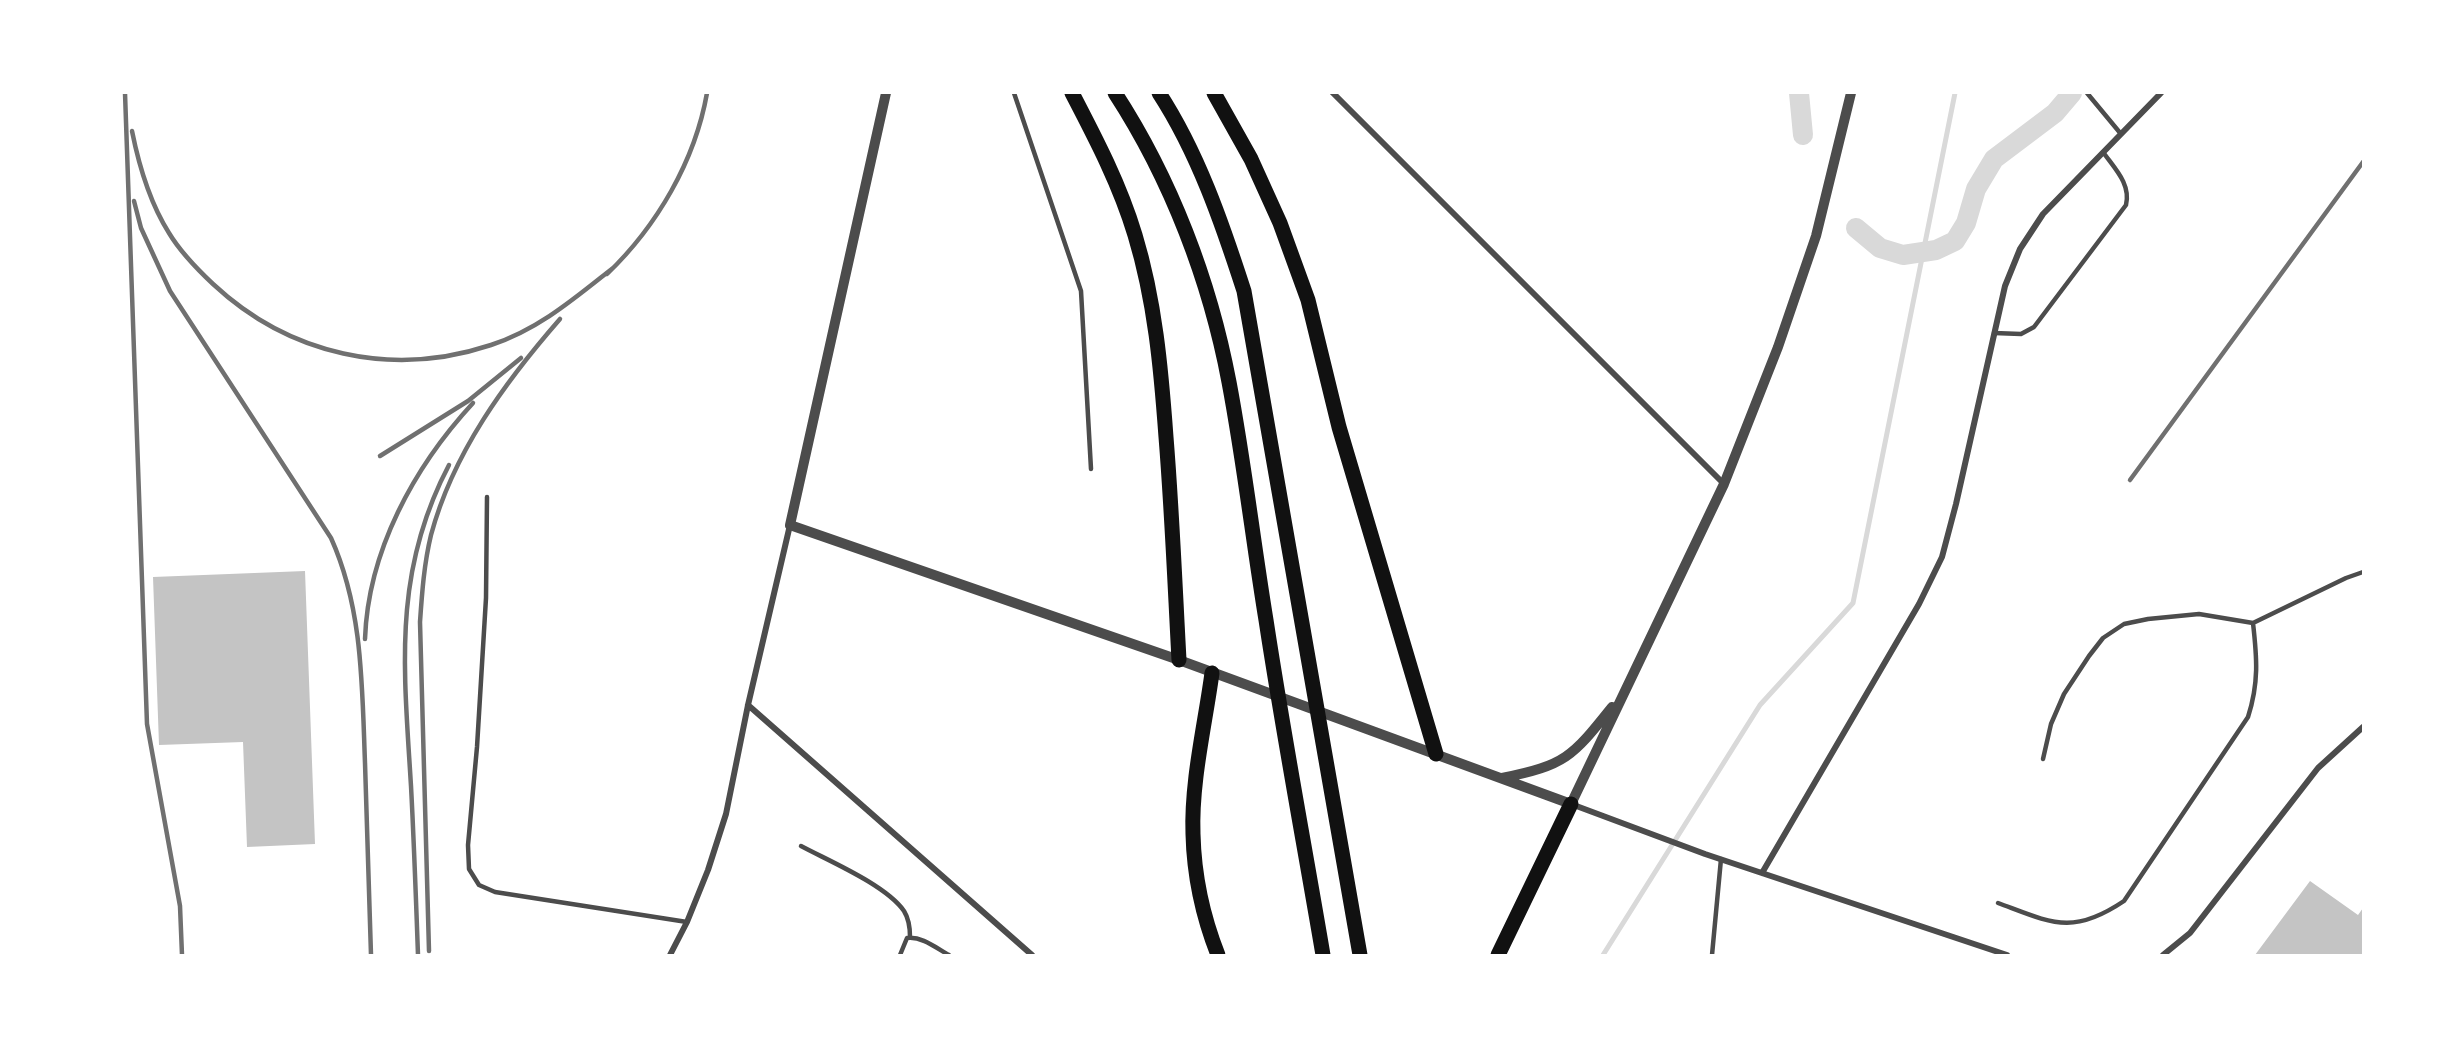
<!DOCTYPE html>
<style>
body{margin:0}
#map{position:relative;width:2456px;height:1048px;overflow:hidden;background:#fff;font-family:Lato,sans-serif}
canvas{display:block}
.frame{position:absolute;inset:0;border:94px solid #fff;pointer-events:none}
</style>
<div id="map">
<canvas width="2456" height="1048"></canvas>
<div class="frame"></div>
</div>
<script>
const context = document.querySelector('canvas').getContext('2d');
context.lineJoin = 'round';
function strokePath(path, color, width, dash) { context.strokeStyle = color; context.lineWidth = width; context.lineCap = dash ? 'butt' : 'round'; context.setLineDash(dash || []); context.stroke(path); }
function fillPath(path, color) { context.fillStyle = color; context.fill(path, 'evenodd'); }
strokePath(new Path2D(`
 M1603,955L1760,705L1853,603L1955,93`), '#d9d9d9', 5);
strokePath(new Path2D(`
 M1799,93L1803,135
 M1856,228L1880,248L1903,255L1936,250L1955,241L1966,223L1976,189L1994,159L2055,113L2072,93`), '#d9d9d9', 20);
fillPath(new Path2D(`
 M305,571L315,844L247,847L243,742L159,745L153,577Z
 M2310,881L2358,915L2363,908V955H2255Z`), '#c4c4c4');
strokePath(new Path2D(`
 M1014,93L1081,291L1091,469
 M2087,93L2121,134
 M1994,333L2021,334L2034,327L2126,205C2131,184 2115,169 2103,152
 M487,497L486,598L477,747L468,845L469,869L479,885L495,892L687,922
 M2043,759L2051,724L2064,694L2089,656L2103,638L2124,624L2148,619L2199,614L2253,623
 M801,846C829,861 886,885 904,911C909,919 910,928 910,937
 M1998,903C2052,923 2072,936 2124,901L2248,717C2259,683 2257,658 2253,623L2346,578L2363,572
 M900,955L907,938C922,936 936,948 949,955
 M1712,955L1721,859`), '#4c4c4c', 4.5);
strokePath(new Path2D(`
 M1333,93L1724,484
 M748,705L1032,955
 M1571,804L1705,854L2007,955
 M1762,873L1919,604L1942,557L1956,504L2005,286L2020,249L2043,214L2161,93
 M670,955L687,922L708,870L726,814L748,705L790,525
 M2163,955L2190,933L2318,768L2363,727`), '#4c4c4c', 6);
strokePath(new Path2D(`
 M886,93L790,525L1179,660L1571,804L1724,484L1778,347L1816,236L1851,93
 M1502,778C1566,765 1572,757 1612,707`), '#4c4c4c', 10);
strokePath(new Path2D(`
 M1072,93C1096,139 1120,185 1135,235C1155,301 1161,368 1166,437C1172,511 1175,586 1179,660
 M1115,93C1171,179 1210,281 1229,382C1244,461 1253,541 1266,620C1283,732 1304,843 1323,955
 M1159,93C1198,153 1222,223 1244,291L1360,955
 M1214,93L1251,159L1280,223L1308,300L1339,427L1436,754
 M1212,673C1205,725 1191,782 1193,834C1194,875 1203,917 1218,955
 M1498,955L1571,804`), '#111', 15);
strokePath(new Path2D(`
 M125,93L147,724L180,906L182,955
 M132,131C139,166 150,203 169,233C181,253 197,269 213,284C289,355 392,378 491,345C538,330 575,298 613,268
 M134,201L141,228L170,291L331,538C363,609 362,686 365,763C367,827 369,891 371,955
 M607,274C657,226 695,161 707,93
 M380,456L468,401L521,358
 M2130,480L2363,162
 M365,639C368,551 414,467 473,403
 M429,951L420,622C422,593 424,564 431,535C453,453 505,382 560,319
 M418,955C416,899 414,842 411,786C404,670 392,573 449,465`), '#707070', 4.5);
</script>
